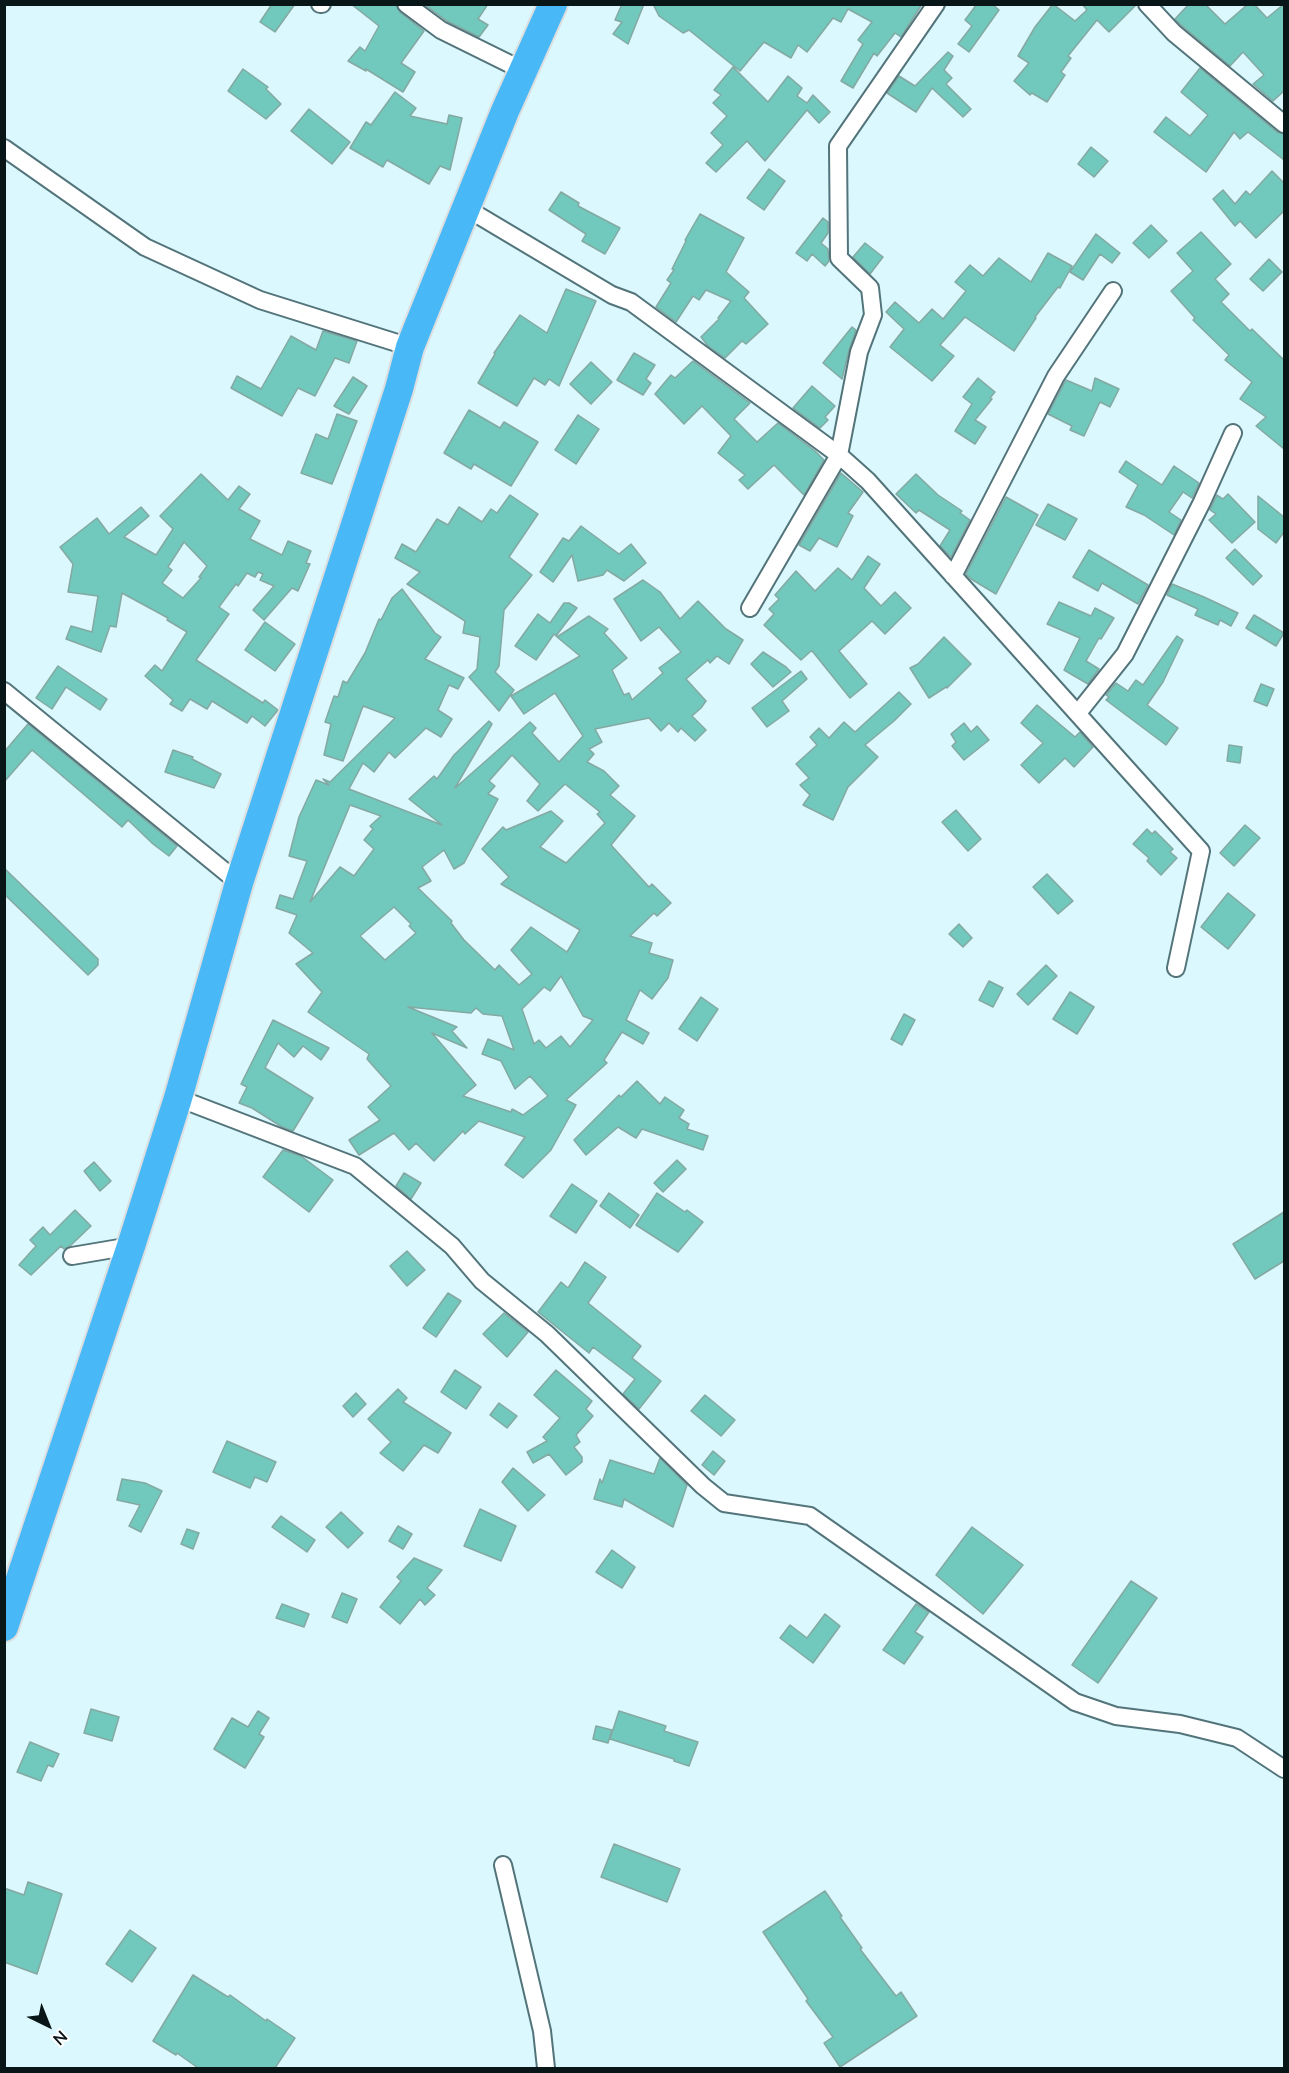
<!DOCTYPE html>
<style>
body{margin:0}
#map{position:relative;width:1289px;height:2073px;overflow:hidden;background:#daf8fd;font-family:Lato,sans-serif}
canvas{display:block}
.frame{position:absolute;inset:0;border:6px solid #081618;pointer-events:none}
.north{position:absolute;left:18px;top:1995px;width:60px;height:60px;-webkit-text-stroke:4px #fff;paint-order:stroke;rotate:137deg;font-size:16px;font-weight:700;line-height:24px;text-align:center;color:#081618}
.north::after{content:'';display:block;margin:auto;width:21px;height:27px;background:#081618;clip-path:polygon(50% 0,100% 100%,50% 72%,0 100%)}
</style>
<div id="map">
<canvas width="1289" height="2073"></canvas>
<div class="frame"></div>
<div class="north">N</div>
</div>
<script>
const context = document.querySelector('canvas').getContext('2d');
context.lineJoin = 'round';
function fillPath(path, color) { context.fillStyle = color; context.fill(path, 'evenodd'); }
function strokePath(path, color, width, dash) { context.strokeStyle = color; context.lineWidth = width; context.lineCap = dash ? 'butt' : 'round'; context.setLineDash(dash || []); context.stroke(path); }
const building = new Path2D(`
 M272,4H295L275,32L260,22Z
 M351,4H396L400,12L424,31L401,63L415,72L403,92L366,69V71L348,61L360,47L365,51L379,26Z
 M424,4H488L478,19L488,25L479,37L447,21Z
 M622,4H644L628,44L613,34L622,22L615,20Z
 M653,4H922L901,37L895,33L877,56L874,53L853,88L841,81L863,44L858,40L872,22L848,9L841,22L833,18L807,52L798,45L791,58L764,42L740,71L689,30L683,33L659,16Z
 M977,4H992L999,10L969,52L958,44L972,26L965,20Z
 M1053,4L1075,21L1087,10L1082,4H1137L1109,32L1097,20L1068,56L1071,58L1061,72L1065,75L1047,102L1032,93L1030,95L1014,81L1029,63L1018,56L1035,27Z
 M1189,4H1205L1225,24L1248,4H1254L1267,18L1284,4V91L1273,101L1253,84L1264,75L1243,52L1230,66L1181,25L1175,19Z
 M948,52L953,56L944,70L952,78L946,84L971,109L963,117L932,88L916,112L887,93L899,76L915,86Z
 M733,67L768,102L788,76L802,88L797,96L807,103L813,95L830,112L819,123L807,110L765,161L747,141L716,172L706,163L723,145L711,133L727,116L713,103L721,95L714,90Z
 M1200,68L1277,132L1284,134V160L1248,132L1240,139L1234,132L1206,172L1154,132L1166,117L1190,136L1208,115L1181,92Z
 M243,69L268,87L266,89L281,104L266,119L228,91Z
 M395,92L416,108L410,116L447,124L449,115L462,118L450,170L440,166L429,184L387,160L383,167L350,148L366,122L371,125Z
 M309,109L350,142L332,164L291,131Z
 M1091,147L1108,161L1094,177L1078,164Z
 M769,169L785,181L764,210L747,198Z
 M1272,171L1284,183V211L1256,238L1240,221L1235,226L1213,199L1223,190L1235,204L1246,191L1250,195Z
 M561,192L579,203L578,206L620,228L605,254L582,241L586,234L549,210Z
 M700,214L744,238L726,272L749,292L744,298L768,324L746,344L742,341L725,358L708,346L701,337L719,319L718,318L731,301L706,290L699,300L693,296L676,322L656,307L671,283L667,280L674,270L672,269L686,241L685,240Z
 M823,218L828,222V233L821,243L828,249L829,261L825,266L812,254L807,261L796,253Z
 M1151,225L1167,241L1149,258L1133,243Z
 M1201,232L1231,264L1215,279L1229,294L1221,302L1250,331L1252,329L1284,360V449L1256,426L1266,417L1240,399L1252,382L1225,360L1229,355L1193,320L1195,318L1171,291L1193,271L1177,253Z
 M1096,234L1120,253L1112,263L1100,254L1083,280L1070,272Z
 M865,243L883,257L870,274L853,257Z
 M1048,253L1072,266L1060,288L1058,287L1035,317L1036,318L1014,351L965,317L940,345L954,356L932,381L890,347L904,329L886,312L895,302L919,323L932,309L943,319L966,291L955,282L970,265L983,276L999,258L1031,282Z
 M1269,259L1282,272L1263,291L1250,279Z
 M566,289L596,301L559,386L549,379L545,385L534,378L517,406L478,383L495,354L494,353L520,315L547,333Z
 M852,327L856,330L849,350L842,379L823,363Z
 M323,331L357,341L349,363L335,358L315,396L298,388L282,416L231,388L237,376L261,389L291,336L316,350Z
 M634,353L655,365L646,379L651,383L643,395L617,380Z
 M693,361L750,403L734,419L757,442L778,423L815,451L824,460L804,495L774,465L748,489L739,480L745,475L718,453L731,436L702,406L684,424L655,394L671,375L675,378Z
 M591,362L612,382L591,404L570,384Z
 M353,377L367,386L349,414L334,406Z
 M978,378L995,392L990,398L992,399L975,420L986,427L975,444L955,431L972,404L963,397Z
 M1095,378L1119,389L1110,407L1100,402L1084,436L1070,430L1072,426L1048,414L1066,380L1092,391Z
 M812,386L835,406L825,417L828,420L820,428L793,408Z
 M469,410L500,428L504,422L538,442L511,486L474,464L471,469L444,453Z
 M337,414L357,421L332,484L301,473L316,434L328,439Z
 M578,415L599,429L576,464L555,450Z
 M1126,461L1162,485L1174,466L1199,483L1192,498L1183,492L1169,512L1181,520L1174,535L1144,515L1126,507L1138,485L1119,472Z
 M841,473L863,492L848,513L853,516L837,547L819,538L810,551L799,545Z
 M201,474L228,500L239,486L250,494L239,509L260,521L250,539L282,555L288,541L311,551L306,563L310,564L298,591L292,588L264,620L253,610L274,586L260,580L263,574L258,572L255,577L247,573L238,586L236,584L219,607L229,614L196,660L263,703L265,700L278,710L265,726L252,716L247,723L212,701L207,709L190,699L182,711L170,704L173,700L145,676L155,665L162,671L187,632L167,620L168,618L122,593L116,627L110,626L101,652L66,639L71,626L92,632L98,596L68,592L73,564L60,547L97,518L109,534L141,507L149,516L124,537L156,555L173,529L160,516ZM184,542L207,566L199,577L201,578L183,598L162,583L172,570L168,567Z
 M916,474L938,495L962,511L960,513L970,520L951,557L940,546L950,530L919,510L916,513L896,494Z
 M1228,494L1255,522L1232,543L1209,520L1216,514L1210,510L1217,495L1223,499Z
 M510,495L538,514L509,557L532,575L504,610L499,666L495,672L514,690L499,711L469,677L477,669L480,637L463,633L465,621L407,584L420,572L395,558L402,544L416,552L437,519L448,525L459,507L482,522L491,509L497,513Z
 M1258,496L1284,517V532L1276,543L1258,529Z
 M1006,497L1038,515L996,594L971,579L966,574Z
 M1048,504L1077,519L1065,540L1036,525Z
 M581,526L619,554L631,544L646,563L624,581L607,570L603,575L578,581L572,555L553,582L540,572L563,538L569,541Z
 M1235,549L1262,576L1253,585L1226,558Z
 M1089,550L1148,585L1138,604L1102,583L1098,591L1073,577Z
 M868,556L880,564L864,588L881,606L895,592L911,608L885,634L872,621L839,651L867,684L850,698L813,652L811,651L801,660L764,625L774,614L769,609L779,599L775,595L796,571L815,591L838,568L852,580Z
 M643,580L660,592L680,619L698,601L726,629L743,640L729,664L717,656L710,663L708,660L686,679L706,701L701,708L692,716L706,730L695,741L681,728L678,732L669,723L661,731L649,718L595,729L602,742L589,749L594,754L587,762L604,771L619,786L610,795L635,816L611,845L649,887L652,884L671,903L657,916L654,913L630,936L652,943L649,953L673,960L668,978L652,999L640,990L626,1020L649,1033L643,1044L622,1032L604,1060L607,1063L566,1100L576,1105L551,1150L523,1178L505,1165L525,1137L479,1121L465,1134L463,1131L434,1161L416,1143L409,1150L394,1133L359,1155L349,1140L380,1120L368,1107L391,1086L367,1059L369,1054L308,1012L322,992L296,964L313,953L289,933L297,915L276,908L280,895L293,899L307,861L289,856L299,817L316,780L329,785L323,779L330,782L395,718L363,706L343,761L324,755L331,724L325,722L334,696L338,697L343,681L347,683L365,653L379,619L381,620L392,598L402,589L435,633L441,637L425,659L464,678L458,689L449,685L438,710L452,719L441,737L426,728L395,758L389,752L374,772L363,763L349,789L442,825L409,799L434,776L437,779L454,755L489,721L492,724L455,788L530,722L536,728L532,733L559,762L583,736L555,693L524,714L511,696L580,656L557,637L589,616L608,629L604,633L627,658L612,670L624,695L629,693L632,700L663,673L659,668L681,652L659,627L641,641L614,599ZM512,755L540,784L527,801L538,811L565,784L600,812L597,814L605,823L566,863L540,847L563,821L551,811L506,830L503,827L482,849L509,877L501,884L580,930L567,952L531,927L511,950L532,974L519,985L499,965L495,970L464,940L451,923L452,921L418,888L431,881L422,867L444,850L454,869L464,863L498,799L488,794L495,786L489,781ZM350,805L381,816L370,826L373,829L364,840L374,849L354,876L340,867L310,902ZM394,907L411,924L409,926L416,933L385,960L360,936ZM561,976L583,1016L593,1020L570,1047L561,1036L546,1048L539,1040L534,1044L522,1009L544,987L550,991ZM408,1007L471,1013L476,1008L483,1014L502,1016L514,1050L488,1039L482,1054L501,1061L515,1089L530,1076L548,1096L523,1115L512,1109L511,1112L463,1096L476,1085L432,1033L467,1048L452,1031L457,1027Z
 M1172,584L1204,597L1238,613L1231,626L1220,620L1218,625L1195,615L1198,609L1167,595Z
 M1059,602L1091,616L1095,608L1114,618L1101,639L1099,638L1086,661L1099,669L1088,684L1064,670L1080,638L1047,624Z
 M564,603H569L577,608L556,636L554,634L536,660L515,646L538,614L550,623Z
 M1254,615L1284,633L1276,646L1246,628Z
 M265,622L295,644L275,671L245,650Z
 M1177,636L1183,640L1163,682L1147,705L1178,728L1166,745L1106,700L1109,697L1106,695L1116,683L1128,691L1136,680L1143,685Z
 M944,637L971,664L947,688L946,687L929,698L910,668L918,664Z
 M763,652L786,667L791,672L773,687L751,664Z
 M58,666L107,699L100,710L66,687L52,709L36,698Z
 M801,671L807,679L782,701L789,711L767,727L752,708Z
 M1261,684L1274,689L1267,706L1254,701Z
 M899,692L911,704L894,721L865,745L878,757L848,787L833,820L803,805L810,795L800,785L809,778L796,764L817,745L810,737L819,728L829,738L844,722L855,732Z
 M1037,705L1075,737L1080,732L1093,747L1074,767L1065,758L1039,783L1021,765L1043,743L1021,723Z
 M964,723L971,732L977,726L989,740L964,760L952,746L956,742L951,734Z
 M28,724L177,846L169,856L153,844L128,820L122,827L32,750L4,782V752Z
 M1229,745L1242,747L1240,763L1227,761Z
 M173,750L193,757L192,759L221,774L214,788L165,772Z
 M956,810L981,839L968,851L942,822Z
 M1245,825L1260,838L1234,866L1220,853Z
 M1147,829L1152,834L1155,831L1173,849L1170,852L1177,858L1161,875L1147,861L1149,858L1133,844Z
 M4,868L98,959V965L88,975L4,894Z
 M1047,874L1073,901L1058,914L1033,887Z
 M1228,893L1255,915L1228,949L1201,927Z
 M959,924L972,938L963,947L949,934Z
 M1046,965L1057,976L1028,1005L1017,994Z
 M989,981L1003,988L993,1007L979,1000Z
 M1070,992L1094,1007L1077,1034L1053,1019Z
 M701,997L718,1009L697,1041L679,1029Z
 M904,1014L915,1020L902,1045L891,1039Z
 M273,1020L329,1048L321,1060L303,1046L294,1057L278,1043L265,1068L313,1098L293,1131L282,1127L252,1108L239,1103L247,1087L241,1084Z
 M637,1081L660,1104L665,1097L684,1110L679,1118L689,1124L687,1129L708,1136L703,1150L642,1129L636,1138L618,1127L586,1155L574,1140L619,1095L621,1097Z
 M283,1150L301,1156L333,1180L309,1212L263,1177Z
 M677,1160L686,1169L663,1192L654,1183Z
 M94,1162L111,1181L100,1191L84,1171Z
 M404,1173L421,1183L411,1199L396,1186Z
 M572,1184L597,1201L576,1233L550,1216Z
 M609,1193L639,1215L630,1228L600,1206Z
 M657,1193L685,1212L687,1210L703,1222L678,1252L636,1225Z
 M75,1210L91,1226L70,1246L64,1249L61,1246L31,1275L19,1265L36,1246L30,1240L43,1227L50,1235Z
 M1284,1212V1261L1255,1279L1233,1244Z
 M407,1251L425,1270L407,1286L390,1266Z
 M585,1262L606,1277L588,1303L641,1346L632,1358L661,1381L639,1409L623,1394L635,1379L593,1347L589,1353L538,1312L561,1282L568,1288Z
 M448,1293L461,1301L436,1337L423,1328Z
 M504,1313L528,1332L507,1357L483,1334Z
 M455,1370L481,1387L466,1409L441,1392Z
 M556,1370L592,1401L586,1409L593,1416L576,1435L580,1442L574,1447L582,1457V1462L566,1475L549,1454L533,1463L527,1452L547,1441L543,1437L560,1418L534,1395Z
 M398,1389L407,1398L403,1402L451,1433L438,1453L424,1445L403,1471L380,1453L391,1442L368,1419Z
 M356,1393L366,1404L353,1417L343,1406Z
 M705,1395L735,1420L721,1436L691,1411Z
 M499,1403L517,1416L507,1428L490,1415Z
 M227,1441L276,1462L267,1482L255,1477L250,1488L213,1472Z
 M713,1451L725,1461L714,1475L702,1465Z
 M660,1458L687,1485L673,1527L624,1499L622,1507L594,1499L600,1479L602,1483L610,1460L654,1474Z
 M513,1468L545,1495L528,1511L502,1482Z
 M122,1479L145,1483L162,1491L141,1532L129,1526L140,1505L117,1500Z
 M480,1509L516,1526L501,1561L464,1546Z
 M341,1512L363,1533L348,1548L326,1527Z
 M281,1516L315,1540L307,1552L272,1527Z
 M398,1526L412,1534L403,1549L389,1541Z
 M972,1527L1023,1565L983,1614L936,1575Z
 M187,1529L199,1533L193,1549L181,1544Z
 M612,1550L635,1567L622,1588L596,1572Z
 M414,1558L442,1570L427,1588L435,1595L425,1605L420,1599L400,1624L380,1607L401,1581L397,1577Z
 M1131,1581L1157,1598L1098,1683L1072,1665Z
 M342,1593L357,1599L347,1623L332,1617Z
 M282,1604L309,1614L304,1627L276,1618Z
 M916,1604L929,1612L915,1632L923,1637L904,1664L883,1650Z
 M825,1614L840,1626L813,1663L780,1638L790,1625L807,1638Z
 M91,1709L119,1717L112,1741L84,1733Z
 M258,1711L269,1718L259,1734L264,1737L245,1768L214,1749L232,1718L248,1727Z
 M619,1711L666,1726L664,1731L698,1742L689,1766L674,1761V1759L610,1739Z
 M596,1726L612,1730L608,1743L593,1739Z
 M30,1742L59,1754L53,1767L48,1765L41,1781L17,1772Z
 M614,1844L680,1869L667,1902L601,1877Z
 M28,1882L62,1894L37,1974L4,1962V1888L24,1895Z
 M825,1891L842,1916L840,1917L862,1948L860,1949L896,1996L901,1992L917,2016L840,2067L824,2043L833,2037L806,2001L808,1999L763,1932Z
 M130,1930L156,1948L132,1982L106,1964Z
 M193,1975L228,1997L230,1995L266,2021L267,2019L295,2038L275,2068H198L177,2053L176,2055L153,2041Z`);
fillPath(building, '#71c8bc');
strokePath(building, '#84a8a2', 1.5);
const street = new Path2D(`
 M320,4H322
 M406,4L441,30L524,71
 M1147,4L1174,33L1284,124
 M4,148L145,247L260,300L410,347
 M466,208L612,295L631,302L839,455L868,481L1201,851L1176,968
 M953,576L1056,376L1113,291
 M750,608L839,455L859,352L873,315L870,288L839,258L838,146L936,4
 M4,691L239,883
 M1078,713L1125,654L1202,502L1233,433
 M178,1098L355,1166L452,1246L482,1281L547,1334L703,1486L724,1503L810,1516L1075,1702L1116,1716L1180,1724L1237,1738L1284,1769
 M72,1256L131,1246
 M503,1865L542,2031L546,2068`);
const highway = new Path2D(`
 M4,1627L131,1246L178,1098L239,883L399,389L410,347L505,111L553,4`);
strokePath(street, '#52747a', 20);
strokePath(highway, '#dcdedf', 32);
strokePath(street, '#fff', 16);
strokePath(highway, '#48b8f6', 28);
</script>
